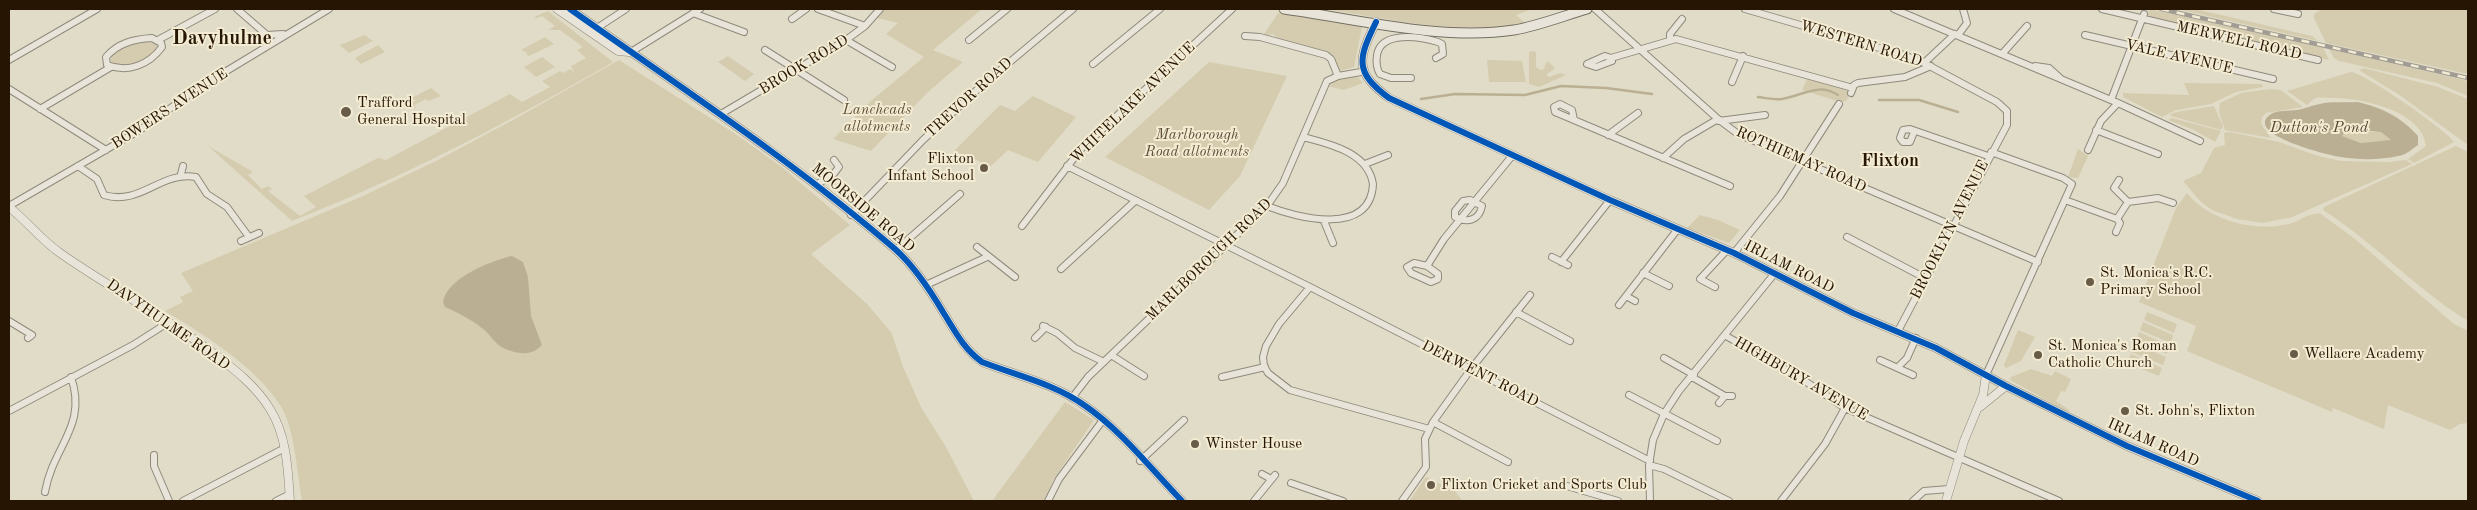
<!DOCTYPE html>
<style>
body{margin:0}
#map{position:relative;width:2477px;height:510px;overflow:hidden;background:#e1dcc7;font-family:"Old Standard TT",serif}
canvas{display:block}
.frame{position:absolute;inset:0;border:10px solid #271504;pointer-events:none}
</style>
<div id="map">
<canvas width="2477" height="510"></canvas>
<div class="frame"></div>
</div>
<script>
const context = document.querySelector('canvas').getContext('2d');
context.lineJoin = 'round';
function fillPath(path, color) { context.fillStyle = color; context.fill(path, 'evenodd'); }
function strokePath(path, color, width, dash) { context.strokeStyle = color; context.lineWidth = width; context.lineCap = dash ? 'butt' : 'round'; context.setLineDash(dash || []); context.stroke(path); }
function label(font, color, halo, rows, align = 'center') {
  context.font = font + ' "Old Standard TT",serif'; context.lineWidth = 4; context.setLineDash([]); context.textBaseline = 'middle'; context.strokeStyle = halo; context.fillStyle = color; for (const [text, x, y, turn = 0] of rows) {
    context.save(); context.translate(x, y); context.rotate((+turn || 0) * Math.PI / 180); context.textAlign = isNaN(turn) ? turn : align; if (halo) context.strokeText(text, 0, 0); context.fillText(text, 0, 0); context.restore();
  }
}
fillPath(new Path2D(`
 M884,9H982L933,50L963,62L928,92L871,151L833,139L872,100L924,57L886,34L898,23L877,18Z
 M1323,9H1533L1516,15L1525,23C1462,37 1387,18 1323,9Z
 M2149,9L2323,47L2329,60L2308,55L2305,52L2293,49L2291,51L2156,19L2148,15Z
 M2177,9H2195L2312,36L2318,41Z
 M2322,9H2468V74L2326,43L2314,18V14Z
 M548,11L613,62C509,122 404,177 292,221L208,146L253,172L248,175L262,189L268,186L272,189L268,191L300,216L316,207L304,196L378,158L386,160L510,94L522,102L550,87L542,81L560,71L563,73L570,69L574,72L571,66L586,58L577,50L583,47L560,30H548L555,26L542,16L534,19L536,16Z
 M1278,13L1362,27L1354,67L1340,71L1334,57L1330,54L1279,40L1273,34L1263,36Z
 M365,35L373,41L349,53L340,45Z
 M545,37L554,44L529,56L526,54L528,53L521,50Z
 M139,41L157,43V51C145,59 124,74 111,61C112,48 129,45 139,41Z
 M378,45L385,52L361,64L355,58Z
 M2329,49L2468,81V96L2437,83L2339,61L2334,58Z
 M1533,51L1536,52V67L1540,70L1544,69L1547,61L1555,68L1546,75L1549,77L1560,73L1566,75L1539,87L1529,84V52Z
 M728,56L754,74L745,81L718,62Z
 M542,57L555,67L536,77L524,67Z
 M619,60L737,135L783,168L850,225L811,254L867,304L891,332L904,369L922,409L946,447L974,501H302C297,473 295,428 280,405C255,366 203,334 165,311L183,302L180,297L193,291L181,273L363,196L438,160L513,120Z
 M1487,60L1522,61L1526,82H1489Z
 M1209,62L1287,76L1240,176L1209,210L1105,157Z
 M2364,68L2438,87L2468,99V145L2401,96L2359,70Z
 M2351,72C2365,73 2446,130 2454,142L2414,163L2408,159L2426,146C2422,110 2361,98 2332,98C2327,98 2321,97 2316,98C2313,99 2309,103 2307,105L2287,91Z
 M1353,75L1358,77L1363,83L1344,90L1328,86L1331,81Z
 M1808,77L1849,89L1851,94L1846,101L1840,102L1802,90Z
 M2184,83L2262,84L2263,87L2236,92L2211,104L2176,110L2162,117L2123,97V93L2189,95Z
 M431,88L441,96L428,101L426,99L414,105L416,108L414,109L409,104L417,100L410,99Z
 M2270,89L2281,90L2303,107L2266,113L2262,117L2261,124L2271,138L2225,130L2219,112L2220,103L2241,93Z
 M1033,96L1076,117L1038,162L1008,150L991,166L954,151L1000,105L1015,111Z
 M2214,106L2223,126L2221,130L2171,116V114L2177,112Z
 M2172,118L2221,131L2215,142L2194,130L2168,120Z
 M2356,131L2381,132L2391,140L2389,142L2361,143L2342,136L2344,133Z
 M2230,132L2279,142L2318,156L2341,161L2389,162L2406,160L2412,164L2292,217L2262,223L2237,219L2212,210L2200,201L2183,181L2201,173L2214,148L2225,145L2224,133Z
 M2456,146L2468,152V321C2416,289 2375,243 2323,210L2324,207Z
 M2078,149L2088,156L2078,178L2068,177Z
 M2187,193C2209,221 2255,232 2289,224C2299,222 2310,211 2321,214L2355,239L2454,324L2468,331V423L2460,424L2450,430L2388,405L2384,429L2333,408L2332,412L2187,351L2196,326L2139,302L2176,208Z
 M1700,215L1718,220L1740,230L1729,243L1687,228Z
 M2147,312L2177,324L2174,333L2144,320Z
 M2143,322L2173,335L2171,343L2140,330Z
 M2018,330L2035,337L2021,361L2006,368L2004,365Z
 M2139,332L2170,346L2167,354L2136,341Z
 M2135,344L2166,357L2163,365L2131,352Z
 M2131,354L2162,368L2159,376L2127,363Z
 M2031,369L2052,376L2055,371L2071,379L2065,392L2061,391L2056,401L2071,411H2066L2010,380L2011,377Z
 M1065,402L1094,420L1053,480L1045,501H992Z
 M1426,477L1456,492L1462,501H1409Z`), '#d5ccb0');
fillPath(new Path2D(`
 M2358,102C2383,108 2401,117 2418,136V145C2412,149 2406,155 2398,156C2380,160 2359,160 2341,157C2331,156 2241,134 2271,114C2278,110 2289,111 2297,110C2305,109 2312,105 2320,104C2332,101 2346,103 2358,102ZM2371,131L2381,132L2391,140L2361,143L2342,136L2344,133Z
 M512,256L523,262L528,277L531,316L542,345C531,357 517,354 503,348C495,344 490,334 483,329C472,320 459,313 445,307L443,302C447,278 490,261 512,256Z`), '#baaf93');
strokePath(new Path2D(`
 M1758,97C1766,98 1774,100 1782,99C1802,96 1818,82 1838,95
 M1421,99L1455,94L1525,95L1561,86L1606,88L1652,94
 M1879,100H1919L1958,112`), '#baaf93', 2.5);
const minor = new Path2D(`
 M237,9L267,35L283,34
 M818,9L865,26
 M1595,9L1718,119L1738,134L2038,262
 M1745,9L1904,55L1924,63L1997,102L2007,111V125L1898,331
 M1894,9L2118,103L2200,141
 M2102,9L2318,60
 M2274,9L2298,14
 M693,13L744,32
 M792,19L806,9
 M597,28L626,9
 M1958,35L1967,23L1963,9
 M2085,35L2273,79
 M1245,36L1260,37L1326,55L1331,59L1338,76
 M152,38L161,43L162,47C149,65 128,73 107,65L106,57C118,43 134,39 152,38Z
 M1670,39V34L1682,19
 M158,40L215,9
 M846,40L892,67
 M969,40L1007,9
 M765,50L844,100
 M631,52L700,9
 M2002,54L2027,26
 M1605,56L1611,58L1612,61L1596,67L1587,64Z
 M1611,58L1676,39L1853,88
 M9,60L97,9
 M1924,63L1955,34
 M1093,64L1160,9
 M2035,66L2049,68L2060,78
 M1411,78H1391L1380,74C1376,68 1376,62 1377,55C1381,30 1421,37 1438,42L1442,44L1443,54L1436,58
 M1732,82L1743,56
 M9,89L106,150
 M1851,93L1854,85L1858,83L1905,77L1931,66
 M2111,100L2144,14
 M1560,104L1572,110L1574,120L1555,112L1554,107Z
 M40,109L111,67
 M721,114L846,40L865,26L880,9
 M1574,120L1730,186
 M1719,121L1765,115
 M1910,129L1988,156
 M1910,129L1914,132L1910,142H1903L1900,138L1903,130Z
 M2096,130L2158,154
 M1608,135L1638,113
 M2088,150L2101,121L2118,103
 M1663,158L1684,139L1718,119
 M1365,164L1388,155
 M78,166L97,179L104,195C141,206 160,171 196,177L207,194L227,207L249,237
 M1067,166L1310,287L1650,461
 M181,174L183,166
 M2119,180L2114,188L2128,202
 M815,185L832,176L839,167L834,160
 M1470,200L1482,206C1479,221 1467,223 1455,217V211L1463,201Z
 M2065,200L2117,219
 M9,206L140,130L200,87L329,9
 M1267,206C1297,218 1371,237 1373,184C1368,152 1329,144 1303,137
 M851,215L923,140L980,87L1073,9
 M1324,221L1333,243
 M1022,226L1081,149L1232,9
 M2116,232L2120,223L2117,219L2128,202L2158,198L2173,203
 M1847,237L1925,278
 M241,241L259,233
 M977,247L1015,277
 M896,250L960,194
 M1734,253L1780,196L1839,104
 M1552,257L1568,265
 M1561,262L1610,200
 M1414,263L1427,266L1438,274V279L1431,282L1411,273L1407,267Z
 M1427,266L1444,239L1512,156
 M1061,269L1135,201
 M1643,273L1669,286
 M926,285L987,257
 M1310,287L1279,324L1266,346L1263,357L1264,366L1268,373L1290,390L1429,429
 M1715,287L1700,279L1727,250
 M1626,296L1635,301
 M1619,305L1677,230
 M1516,312L1570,341
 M9,321L32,335L28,338
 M1043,326L1057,333L1075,348L1104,362
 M1726,336L1796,375L1845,408L2059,501
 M1035,338L1046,327
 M1111,355L1144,376
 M1664,358L1694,375
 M1880,360L1913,375
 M1898,367L1907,358L1916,338
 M1986,375L2072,184L2063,178L1991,152
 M1222,377L1265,367
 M1692,377L1725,396
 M1629,395L1717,441
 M1072,398L1088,377L1267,206L1283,183L1327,81L1338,76L1361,72
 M1719,403L1725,396H1732
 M9,411L133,345L169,322
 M1433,422L1508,462
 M154,455V466L169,501
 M1140,461L1184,420
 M1649,465L1664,469L1729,501
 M1262,474L1271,479
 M1291,483L1343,501
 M1567,486L1618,501
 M45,492C53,446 88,426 71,377
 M183,501L283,449
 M276,501L290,494
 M1048,501L1059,479L1103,420
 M1254,501L1275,475
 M1402,501L1426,467L1425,439L1433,422L1471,369L1530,295
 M1650,501L1649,465L1653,440L1664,414L1679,391L1775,273
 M1781,501L1825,444L1845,408
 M1913,501L1924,491L1949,489`);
const tertiary = new Path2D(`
 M557,9L618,51L629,52
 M570,9C680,87 793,161 895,249C914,266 930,290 943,312C955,331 963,348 982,362C1015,375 1055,384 1084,405C1121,430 1151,469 1182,501
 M1376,22C1358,59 1354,72 1389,98L1610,200L1734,253L1853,313L1936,348L2006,386L2127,446L2258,501
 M9,207C27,221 41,240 60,253C110,288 164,316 213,353C234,369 256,386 270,409C287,436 288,470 290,501
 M1980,407L2006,386
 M1946,501L1964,441L1983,395L1986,375`);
const secondary = new Path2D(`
 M1284,9C1356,19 1442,41 1514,30C1538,26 1563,16 1587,9`);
strokePath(minor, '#8f8a7c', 8);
strokePath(tertiary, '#8f8a7c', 9);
strokePath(secondary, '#756f62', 11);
strokePath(minor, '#e8e4da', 6);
strokePath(tertiary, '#e8e4da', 8);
strokePath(secondary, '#e8e4da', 9);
const rail = new Path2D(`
 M2161,9L2468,78`);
strokePath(rail, '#a19d94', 4.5);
strokePath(rail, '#f3ecd3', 2.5, [8]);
strokePath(new Path2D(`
 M570,9C680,87 793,161 895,249C914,266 930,290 943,312C955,331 963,348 982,362C1015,375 1055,384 1084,405C1121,430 1151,469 1182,501
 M1376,22C1358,59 1354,72 1389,98L1610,200L1734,253L1853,313L1936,348L2006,386L2127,446L2258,501`), '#0057b8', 6);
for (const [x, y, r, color] of [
 [346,112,6,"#685b48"],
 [984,168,5,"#685b48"],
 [2090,282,5,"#685b48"],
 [2294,354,5,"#685b48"],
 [2038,355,5,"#685b48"],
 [2125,411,5,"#685b48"],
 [1195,444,5,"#685b48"],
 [1431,485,5,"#685b48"]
]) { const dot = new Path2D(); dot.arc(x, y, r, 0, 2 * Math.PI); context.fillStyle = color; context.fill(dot); strokePath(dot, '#f3ecd3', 2); }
label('15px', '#271504', '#f3ecd3', [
 ["MERWELL ROAD",2239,41,13],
 ["WESTERN ROAD",1861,44,17],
 ["VALE AVENUE",2179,57,13],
 ["BROOK ROAD",804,65,-31],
 ["TREVOR ROAD",969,98,-42],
 ["WHITELAKE AVENUE",1133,103,-44],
 ["BOWERS AVENUE",170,109,-33],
 ["ROTHIEMAY ROAD",1801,160,24],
 ["MOORSIDE ROAD",863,208,40],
 ["BROOKLYN AVENUE",1950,230,-63],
 ["MARLBOROUGH ROAD",1209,260,-44],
 ["IRLAM ROAD",1789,267,27],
 ["DAVYHULME ROAD",168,325,35],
 ["DERWENT ROAD",1480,374,27],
 ["HIGHBURY AVENUE",1801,379,30],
 ["IRLAM ROAD",2153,443,24]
]);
label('15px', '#271504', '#f3ecd3', [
 ["Trafford",357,103],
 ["General Hospital",357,120],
 ["Flixton",974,159,"right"],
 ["Infant School",974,176,"right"],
 ["St. Monica's R.C.",2100,273],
 ["Primary School",2100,290],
 ["St. Monica's Roman",2048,346],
 ["Catholic Church",2048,363],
 ["Wellacre Academy",2304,354],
 ["St. John's, Flixton",2135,411],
 ["Winster House",1205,444],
 ["Flixton Cricket and Sports Club",1441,485]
], 'left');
label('italic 15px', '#60503a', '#f3ecd3', [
 ["Laneheads",877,110],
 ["allotments",877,127],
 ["Marlborough",1197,135],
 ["Road allotments",1197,152]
]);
label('italic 16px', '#5b4b34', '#f3ecd3', [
 ["Dutton's Pond",2319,128]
]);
label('bold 18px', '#271504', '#f3ecd3', [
 ["Flixton",1890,161]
]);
label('bold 20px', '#271504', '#f3ecd3', [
 ["Davyhulme",222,39]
]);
</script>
